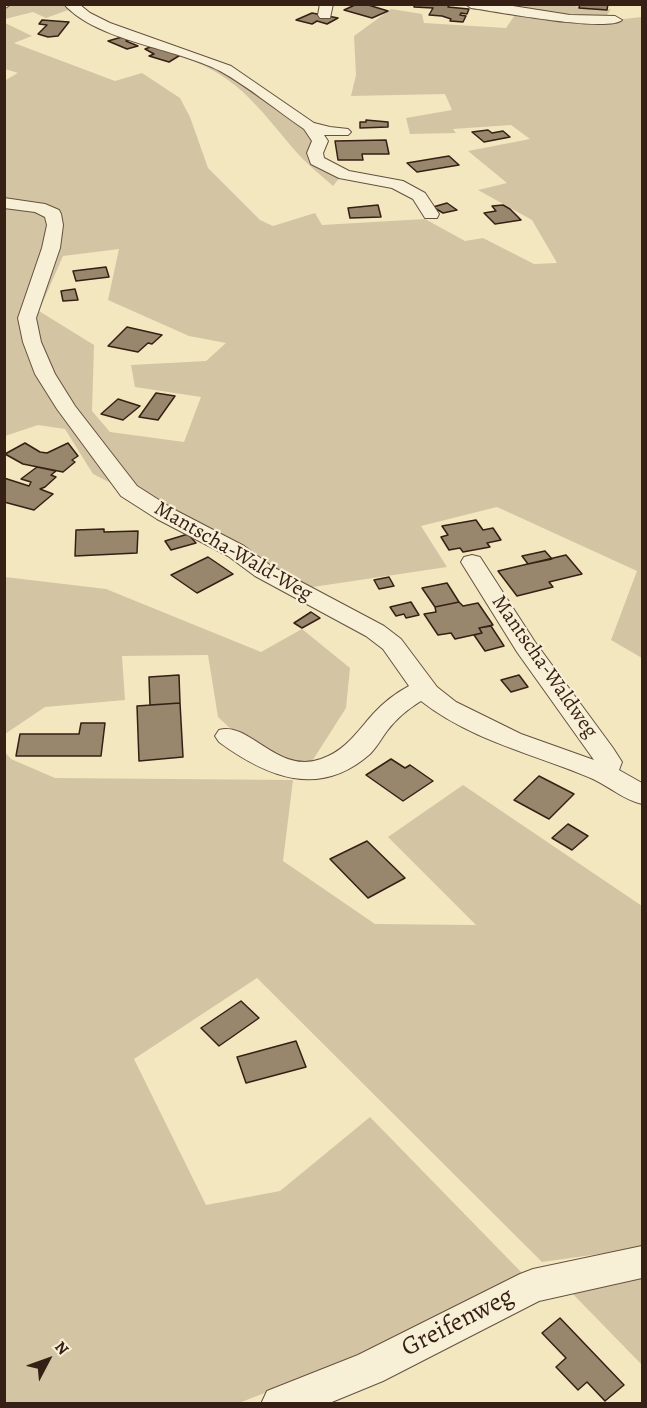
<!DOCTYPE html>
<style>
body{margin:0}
#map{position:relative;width:647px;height:1408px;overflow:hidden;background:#f3e7c0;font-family:Alegreya,serif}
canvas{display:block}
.frame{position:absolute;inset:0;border:6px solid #361f14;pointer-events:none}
.north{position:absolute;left:18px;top:1330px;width:60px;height:60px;-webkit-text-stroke:4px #f7efd6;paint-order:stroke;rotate:49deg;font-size:16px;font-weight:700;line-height:24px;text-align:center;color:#361f14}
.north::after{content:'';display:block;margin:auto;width:21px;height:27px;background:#361f14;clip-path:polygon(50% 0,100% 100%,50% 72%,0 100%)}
</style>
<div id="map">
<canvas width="647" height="1408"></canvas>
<div class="frame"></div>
<div class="north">N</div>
</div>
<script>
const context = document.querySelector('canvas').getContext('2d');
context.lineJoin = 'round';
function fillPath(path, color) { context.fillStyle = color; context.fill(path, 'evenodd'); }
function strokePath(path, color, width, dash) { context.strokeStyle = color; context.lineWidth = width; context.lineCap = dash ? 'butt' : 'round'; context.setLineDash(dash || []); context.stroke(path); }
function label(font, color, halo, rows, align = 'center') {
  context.font = font + ' Alegreya,serif'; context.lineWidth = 4.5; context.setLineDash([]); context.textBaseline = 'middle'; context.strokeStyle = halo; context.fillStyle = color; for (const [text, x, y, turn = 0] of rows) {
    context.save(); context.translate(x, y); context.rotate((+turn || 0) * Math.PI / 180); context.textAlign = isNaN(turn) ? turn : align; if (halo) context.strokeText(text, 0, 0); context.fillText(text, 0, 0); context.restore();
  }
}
fillPath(new Path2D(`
 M558,4L605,10L611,9L606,17L592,19L488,5Z
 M10,5H67L71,9L46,18L33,12L5,19V7Z
 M391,9L422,14L424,23L506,28L517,12L595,22L642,17V658L611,640L637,571L497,507L421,526L447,567L306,588L254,556L93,474L65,429L38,425L5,436L4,81L18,73L5,69V23L32,36L14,43L115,81L142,73L180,98L190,117L208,168L260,220L273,226L315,213L322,225L425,219L465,241L483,238L534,264L557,263L532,220L478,190L507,183L468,151L530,139L511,125L453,129L456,133L410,134L406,118L452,110L445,94L351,96L356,75L354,36ZM119,249L108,300L189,336L226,343L206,361L131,365L135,387L201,397L184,442L110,432L92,411L94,345L39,311L63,256Z
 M189,56L228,72L304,128L314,142L310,156L341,176L333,186C322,176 309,166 299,155C262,113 240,76 184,58Z
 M5,577L106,589L261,652L302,629L350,668L346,708L309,766L251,748L218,717L208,655L122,656L125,700L45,707L5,734Z
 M4,751L11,759L55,778L293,780L283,861L375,924L476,925L388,837L463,785L642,906V1248L542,1262L257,978L134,1059L206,1205L280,1191L370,1117L523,1274L489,1293L346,1361L239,1403H5Z
 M642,1278V1365L568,1289Z`), '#d3c5a3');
const building = new Path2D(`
 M357,4H365L388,11L372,18L344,10Z
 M415,4H450L448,7L469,9L467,14L461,13L460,15L466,16L463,22L450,21L451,19L442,16L429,15L433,8L414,7Z
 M580,4H608L607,10L579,8Z
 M312,13L338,18L327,24L317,21L312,24L296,20Z
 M42,20L69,22L58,36L48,37L38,34L47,25L39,24Z
 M122,37L129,40L126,41L138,46L127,49L108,41Z
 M153,46L182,54L169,62L149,56L154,54L145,49Z
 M366,120L388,122V127L360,128V122H366Z
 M488,130L492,133L503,131L510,137L484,142L472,132Z
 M386,140L389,154H362L363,160H338L335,141Z
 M449,156L459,165L417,172L407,163Z
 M447,203L457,210L443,213L433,207Z
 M378,205L381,217L350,218L348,208Z
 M503,205L510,209L521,220L495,224L484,213L496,211L492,206Z
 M106,267L109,277L76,281L73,271Z
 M75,289L78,300L63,301L61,291Z
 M127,327L162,335L152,344L148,343L138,352L108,346Z
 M156,393L175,396L158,420L139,417Z
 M118,399L140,406L123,420L101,414Z
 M25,443L40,452L47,453L68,443L78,456L72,460L75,462L63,472L23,464L5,454Z
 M37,467L56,471L51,475L56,477L45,487L40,489L53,494L34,510L4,502V478L29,486L31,482L21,479Z
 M476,520L483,530L493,528L501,540L487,543L490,547L463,552L460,548L449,550L441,537L448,535L442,526Z
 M104,529V532L138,531L137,553L75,556L76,530Z
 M188,534L196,543L171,550L165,541Z
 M545,551L552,559L528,564L522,556Z
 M566,555L582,574L549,582L553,587L517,596L498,571Z
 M208,557L233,574L197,593L171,575Z
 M389,577L394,586L379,589L374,580Z
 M447,583L459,602L435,607L422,588Z
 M411,602L419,615L406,618L404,614L396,616L390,607Z
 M459,602L463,606L478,603L493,625L479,628L482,633L455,639L451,633L438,635L424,614L436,612L435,607Z
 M311,612L320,618L302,628L294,623Z
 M491,626L504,646L485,651L474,635L482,633L479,628Z
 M179,675L180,703L150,705L149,677Z
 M519,675L528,687L511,692L501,680Z
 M180,703L183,757L139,761L137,706Z
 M81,723H105L101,756H16L20,734H79Z
 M391,759L405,768L410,765L433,781L403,801L366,775Z
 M539,776L574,794L549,819L514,800Z
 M568,824L588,836L572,850L552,838Z
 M367,841L405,878L368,898L330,859Z
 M241,1001L259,1018L219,1046L201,1028Z
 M296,1041L306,1067L246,1083L237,1057Z
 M560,1318L624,1385L605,1401L587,1382L578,1390L556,1367L566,1358L542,1333Z`);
fillPath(building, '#98876d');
strokePath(building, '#361f14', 1.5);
const minor = new Path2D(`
 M4,4H11L4,9Z
 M64,4H79L90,13L110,23L231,66L314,123L330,127L348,129L351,132L348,135H324L328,141L323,153L324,158L349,171L403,181L425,193L439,214L437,218H425L413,199L392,188L339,178L311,164L307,153L312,141L304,129C276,110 249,87 220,71C176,48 96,41 64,4Z
 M320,4H333L330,18H320L318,15Z
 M465,4H500L570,15L615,16L622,20C608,33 494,11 471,8Z
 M4,198L45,204L59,210L61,214L63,225L60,248L36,318L41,342L55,374L75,406L137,486L173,509L244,546L271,566L384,626L401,639L437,687L456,702L521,734L594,760L517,652L461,562L464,557L472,555L480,557L535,642L613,748L622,762L619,770L642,783V804C624,800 610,787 593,779C535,754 472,741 421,701C408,709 396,719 387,731C381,739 377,747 370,754C319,799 267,777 219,742L215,736L219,730C250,721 277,775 321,759C345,751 357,732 373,714C384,702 396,693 409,686L383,649L366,636L255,576L228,556L157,519L121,496L57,409L35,374L23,342L18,318L42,248L47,225L45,217L35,212L4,208Z
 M642,1246V1278L539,1301L383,1381L327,1404H261L267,1391L358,1355L520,1274L533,1269Z`);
strokePath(minor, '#65513f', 2);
fillPath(minor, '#f7efd6');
label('21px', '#361f14', '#f7efd6', [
 ["Mantscha-Wald-Weg",233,552,30],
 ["Mantscha-Waldweg",544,667,55]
]);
label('26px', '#361f14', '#f7efd6', [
 ["Greifenweg",458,1323,-27]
]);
</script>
